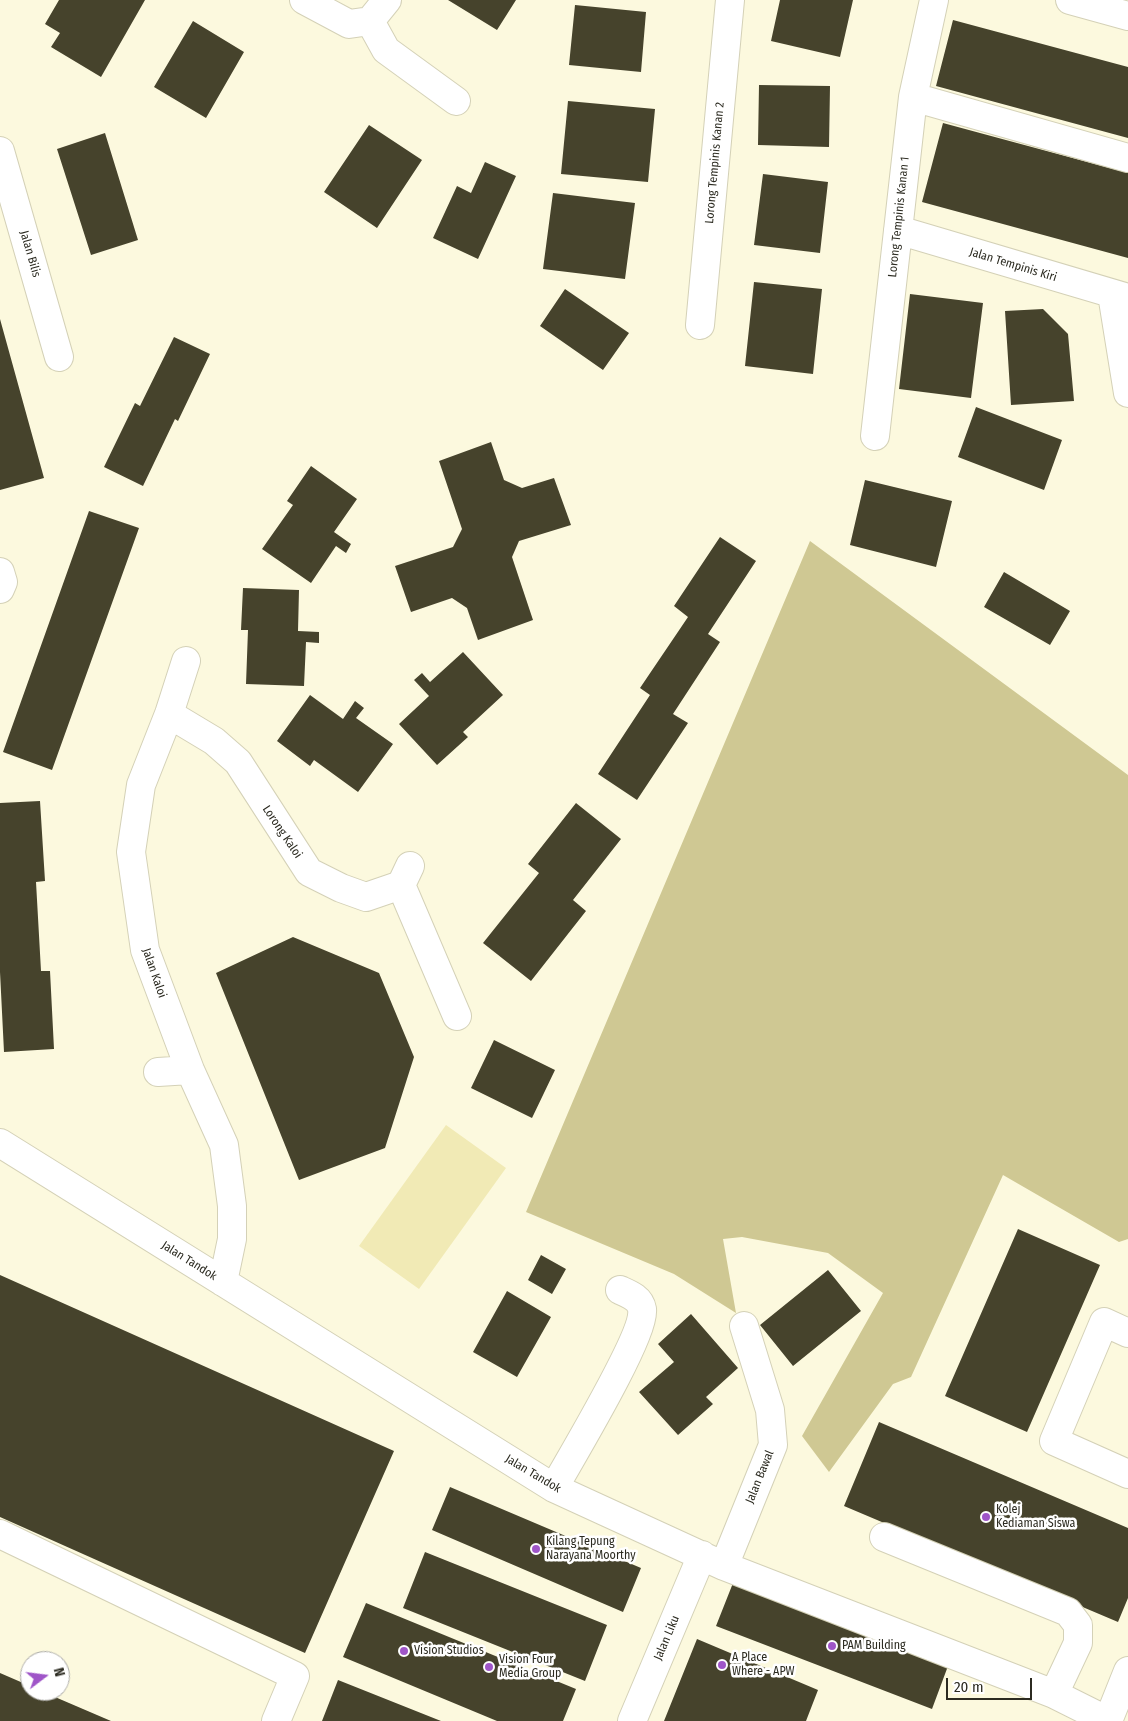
<!DOCTYPE html>
<style>
body{margin:0}
#map{position:relative;width:1128px;height:1721px;overflow:hidden;background:#fcf9de;font-family:"Fira Sans Condensed",sans-serif}
canvas{display:block}
.north{position:absolute;left:20px;top:1651px;width:50px;height:50px;box-sizing:border-box;background:#fff;border:1px solid #abaaa6;border-radius:50%;rotate:75deg;font-size:14px;font-weight:700;line-height:20px;text-align:center;color:#2c2b21}
.north::after{content:'';display:block;margin:auto;width:18px;height:22px;background:#9f55c8;clip-path:polygon(50% 0,100% 100%,50% 72%,0 100%)}
.scale{position:absolute;left:946px;top:1678px;width:86px;height:22px;box-sizing:border-box;border:2px solid #2c2b21;border-top:0;padding-left:6px;font-size:15px;line-height:18px;white-space:nowrap;color:#2c2b21;-webkit-text-stroke:4px #fff;paint-order:stroke}
</style>
<div id="map">
<canvas width="1128" height="1721"></canvas>
<div class="north">N</div>
<div class="scale">20 m</div>
</div>
<script>
const context = document.querySelector('canvas').getContext('2d');
context.lineJoin = 'round';
function fillPath(path, color) { context.fillStyle = color; context.fill(path, 'evenodd'); }
function strokePath(path, color, width, dash) { context.strokeStyle = color; context.lineWidth = width; context.lineCap = dash ? 'butt' : 'round'; context.setLineDash(dash || []); context.stroke(path); }
function label(font, color, halo, rows, align = 'center') {
  context.font = font + ' "Fira Sans Condensed",sans-serif'; context.lineWidth = 5; context.setLineDash([]); context.textBaseline = 'middle'; context.strokeStyle = halo; context.fillStyle = color; for (const [text, x, y, turn = 0] of rows) {
    context.save(); context.translate(x, y); context.rotate((+turn || 0) * Math.PI / 180); context.textAlign = isNaN(turn) ? turn : align; if (halo) context.strokeText(text, 0, 0); context.fillText(text, 0, 0); context.restore();
  }
}
fillPath(new Path2D(`
 M446,1125L506,1168L419,1289L359,1246Z`), '#f1eab5');
fillPath(new Path2D(`
 M810,541L1128,775V1239L1119,1242L1003,1175L911,1377L893,1384L829,1472L802,1436L883,1293L828,1253L742,1237L723,1239L736,1313L674,1274L526,1212Z`), '#cfc893');
fillPath(new Path2D(`
 M59,0H145L101,77L51,47L60,33L45,24Z
 M448,0H516L497,30Z
 M780,0H853L840,57L771,41Z
 M575,5L646,12L641,72L569,65Z
 M953,20L1128,67V138L936,86Z
 M193,21L244,52L206,118L154,87Z
 M759,85L830,86L829,147L758,145Z
 M568,101L655,109L648,182L561,174Z
 M943,123L1128,173V258L922,202Z
 M369,125L422,160L377,228L324,192Z
 M105,133L138,240L91,255L57,149Z
 M485,162L516,176L478,259L433,238L457,186L471,193Z
 M763,174L828,182L820,253L754,245Z
 M553,193L635,203L625,279L543,269Z
 M754,282L822,289L813,374L745,366Z
 M565,289L629,333L603,370L540,326Z
 M910,294L983,303L971,398L899,389Z
 M1043,309L1068,334L1074,401L1011,405L1005,311Z
 M0,319L44,478L0,490Z
 M174,337L210,354L178,421L175,419L143,486L104,467L135,403L140,406Z
 M976,407L1062,440L1044,490L958,457Z
 M491,442L504,480L522,488L554,478L571,525L519,541L512,557L533,620L478,640L467,608L452,598L411,612L395,566L453,547L462,529L439,461Z
 M311,466L357,499L334,532L351,544L346,553L336,546L311,583L262,549L293,505L287,501Z
 M865,480L952,501L936,567L850,545Z
 M89,511L139,528L52,770L3,752Z
 M720,537L756,561L708,634L720,642L673,714L688,723L637,800L598,774L650,695L640,688L688,617L674,606Z
 M1004,572L1070,611L1050,645L984,607Z
 M243,588L299,590L298,631L319,632V643L306,642L304,686L246,684L248,630H241Z
 M463,652L503,695L463,732L468,737L437,765L399,724L429,696L414,680L422,673L430,682Z
 M310,695L343,719L355,701L364,708L356,718L393,744L358,792L314,760L310,766L277,741Z
 M40,801L45,881L36,882L41,971H50L54,1049L4,1052L0,972V803Z
 M576,803L621,839L573,900L586,911L531,981L483,943L539,873L528,864Z
 M293,937L379,973L414,1057L385,1148L299,1180L216,973Z
 M494,1040L555,1070L532,1118L471,1088Z
 M1018,1229L1100,1265L1027,1432L945,1396Z
 M541,1255L566,1269L552,1294L528,1280Z
 M828,1270L861,1311L793,1366L760,1325Z
 M0,1275L394,1451L305,1653L0,1517Z
 M507,1291L551,1317L517,1377L473,1352Z
 M691,1314L738,1368L706,1397L713,1404L678,1435L639,1392L674,1362L658,1344Z
 M879,1422L1128,1528V1598L1118,1622L844,1506Z
 M450,1487L641,1568L623,1612L432,1530Z
 M425,1552L607,1625L585,1681L403,1608Z
 M733,1583L948,1666L932,1709L716,1626Z
 M366,1603L576,1689L563,1721H497L343,1657Z
 M697,1639L818,1690L806,1721H664Z
 M0,1673L30,1686V1691H41L111,1721H0Z
 M338,1680L441,1721H322Z`), '#46432c');
const minor = new Path2D(`
 M304,0L349,24L370,21L387,0
 M1070,0L1128,16
 M370,21L386,50L456,101
 M913,97L1128,158
 M0,151L59,357
 M898,230L1128,298
 M1112,294L1128,393
 M700,325L730,0
 M875,436L913,97L934,0
 M0,572L3,582L0,589
 M186,661L169,714L141,785L131,852L145,950L190,1070L224,1145L232,1206V1239L223,1282
 M169,714L214,741L238,762L309,872L341,888L366,897L401,885L410,866
 M401,885L457,1016
 M158,1072L190,1070
 M0,1143L554,1488L724,1566L1054,1694L1108,1721
 M1128,1333L1104,1322L1054,1441L1128,1474
 M554,1488C570,1459 646,1334 642,1309C640,1298 629,1294 620,1290
 M0,1534L295,1676L276,1721
 M884,1537L1068,1612L1078,1625V1643L1054,1694
 M724,1566L773,1445L770,1410L744,1326
 M632,1721L702,1555
 M1108,1721L1128,1671`);
strokePath(minor, '#d4d1b7', 30);
strokePath(minor, '#fff', 28);
for (const [x, y, r, color] of [
 [986,1517,5,"#9f55c8"],
 [536,1549,5,"#9f55c8"],
 [832,1646,5,"#9f55c8"],
 [404,1651,5,"#9f55c8"],
 [722,1665,5,"#9f55c8"],
 [489,1667,5,"#9f55c8"]
]) { const dot = new Path2D(); dot.arc(x, y, r, 0, 2 * Math.PI); context.fillStyle = color; context.fill(dot); strokePath(dot, '#fff', 2); }
label('12px', '#2c2b21', '#fff', [
 ["Lorong Tempinis Kanan 2",715,163,-85],
 ["Lorong Tempinis Kanan 1",899,217,-84],
 ["Jalan Bilis",30,254,74],
 ["Jalan Tempinis Kiri",1013,265,17],
 ["Lorong Kaloi",282,832,56],
 ["Jalan Kaloi",154,973,71],
 ["Jalan Tandok",189,1261,32],
 ["Jalan Tandok",533,1474,31],
 ["Jalan Bawal",760,1477,-68],
 ["Jalan Liku",667,1638,-67]
]);
label('12px', '#2c2b21', '#fff', [
 ["Kolej",996,1510],
 ["Kediaman Siswa",996,1524],
 ["Kilang Tepung",546,1542],
 ["Narayana Moorthy",546,1556],
 ["PAM Building",842,1646],
 ["Vision Studios",414,1651],
 ["A Place",732,1658],
 ["Where - APW",732,1672],
 ["Vision Four",499,1660],
 ["Media Group",499,1674]
], 'left');
</script>
